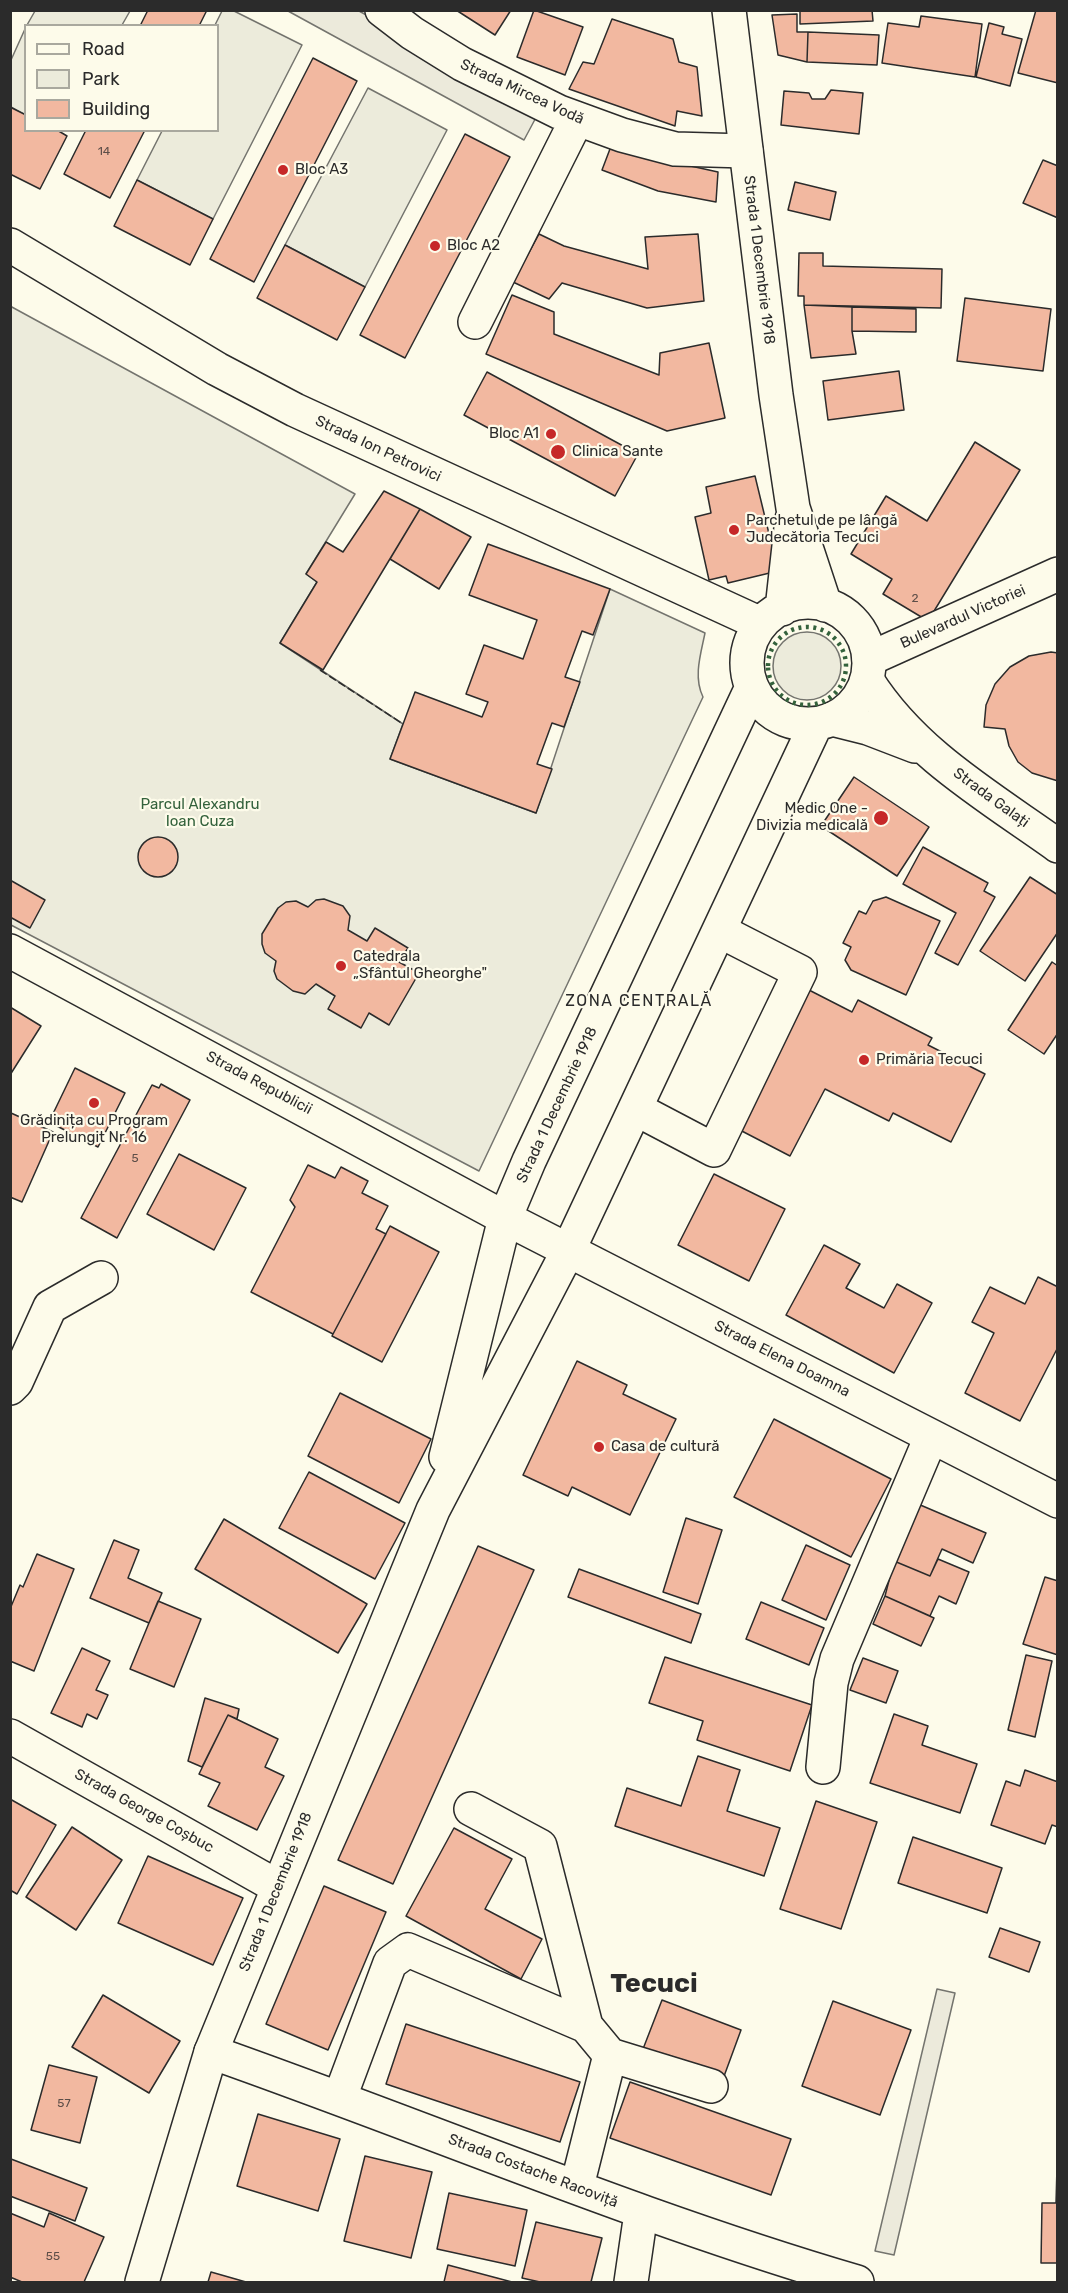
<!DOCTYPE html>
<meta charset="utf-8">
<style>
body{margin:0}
#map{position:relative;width:1068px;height:2293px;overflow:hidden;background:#fdfbea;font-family:Rubik,sans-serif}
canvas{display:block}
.frame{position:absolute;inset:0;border:12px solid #2b2b2b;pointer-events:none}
.legend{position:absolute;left:24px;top:24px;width:195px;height:108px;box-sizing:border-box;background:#fdfbea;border:2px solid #a9a89e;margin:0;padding:8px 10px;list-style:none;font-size:18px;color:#2b2b2b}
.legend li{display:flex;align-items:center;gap:12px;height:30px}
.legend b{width:30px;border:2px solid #a9a89e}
</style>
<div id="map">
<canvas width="1068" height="2293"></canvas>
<div class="frame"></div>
<ul class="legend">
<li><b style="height:8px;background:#fdfbea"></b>Road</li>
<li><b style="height:16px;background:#ecebdb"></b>Park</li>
<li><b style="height:16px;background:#f2b8a0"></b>Building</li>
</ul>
</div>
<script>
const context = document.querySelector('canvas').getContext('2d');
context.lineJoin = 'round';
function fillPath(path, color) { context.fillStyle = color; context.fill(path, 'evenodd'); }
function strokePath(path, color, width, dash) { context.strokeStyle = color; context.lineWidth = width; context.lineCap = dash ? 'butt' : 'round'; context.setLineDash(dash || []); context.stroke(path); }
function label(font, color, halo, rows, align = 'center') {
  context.font = font + ' Rubik,sans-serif'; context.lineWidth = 4.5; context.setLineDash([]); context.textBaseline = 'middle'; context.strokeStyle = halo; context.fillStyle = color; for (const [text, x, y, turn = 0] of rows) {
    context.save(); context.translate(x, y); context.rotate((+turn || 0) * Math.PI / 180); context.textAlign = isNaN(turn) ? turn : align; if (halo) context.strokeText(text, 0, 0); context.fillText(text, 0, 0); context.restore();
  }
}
const green = new Path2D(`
 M35,11V10L130,11L122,25H27Z
 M222,11H234L302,45L213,219L137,180L162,131L218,130V26L215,25Z
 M25,29L26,115H25L11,107V60Z
 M368,88L447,130L365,287L285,245Z
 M10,306L355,494L306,574L317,582L280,643L403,724L390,759L536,813L610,589L705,633C701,653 693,677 703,697L479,1171L11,925Z
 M773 666a34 34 0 1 1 68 0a34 34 0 1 1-68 0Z`);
fillPath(green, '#ecebdb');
strokePath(green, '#74746e', 1.5);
const parking = new Path2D(`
 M288,11H359L540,110L524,140Z
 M937,1989L955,1993L894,2255L875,2251Z`);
fillPath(parking, '#eceadb');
strokePath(parking, '#74746e', 1.5);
const building = new Path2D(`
 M148,10H207L199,26H140Z
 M456,10H511L495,35Z
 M534,10L583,27L565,75L517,57Z
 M800,10H872L873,21L800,24Z
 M1036,10H1058V83L1018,73Z
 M797,14V32H808L807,62L778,55L772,15Z
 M921,16L982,24L975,77L882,63L888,23L919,27Z
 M612,19L673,39L679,62L697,67L702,116L677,111L675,126L569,89L583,62L594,64Z
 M989,23L1004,27L1002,34L1022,39L1010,86L976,77Z
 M808,32L879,35L877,65L807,62Z
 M313,58L357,81L254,282L210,259Z
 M831,90L863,93L859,134L781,125L784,91L809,93L812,99H825Z
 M10,107L26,115V130H57L67,136L40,189L10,174Z
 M86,130H145L110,198L64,174Z
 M465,134L510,157L405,358L360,335Z
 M613,141L668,161L718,172L716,202L658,191L602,170Z
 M1043,160L1058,166V218L1023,203Z
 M137,180L213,219L190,265L114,226Z
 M795,182L836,192L830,220L788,210Z
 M539,234L564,246L648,269L645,237L698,234L704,301L647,308L562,283L549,299L513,282Z
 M285,245L365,287L337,340L257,298Z
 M799,253H823V266L942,269L941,308L804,305V296H798Z
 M512,295L554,312V334L659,375L660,353L709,343L725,418L667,431L486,354Z
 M965,298L1051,309L1043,371L957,361Z
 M804,305L852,307V331L856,354L811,358Z
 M852,307L916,309V332L852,331Z
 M899,371L904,410L828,420L823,381Z
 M487,372L638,454L615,496L464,415Z
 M975,442L1020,470L928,621L883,594L892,579L851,554L886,496L927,521Z
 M755,476L778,571L728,583L726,576L709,580L695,517L711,513L706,487Z
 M384,491L420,509L323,670L280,643L317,582L306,574L326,542L343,552Z
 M420,509L471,537L439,589L390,559Z
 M488,544L610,589L593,635L582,631L565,677L580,682L564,727L552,723L537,764L552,769L536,813L390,759L415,692L482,717L488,702L466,694L484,645L523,659L537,620L469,595Z
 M1051,652L1058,653V781L1032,773L1018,762L1009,746L1005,729L984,727L986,705L995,684L1010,667L1029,656Z
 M854,777L929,827L897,876L821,826Z
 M138 857a20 20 0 1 1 40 0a20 20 0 1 1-40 0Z
 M923,847L988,883L984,891L995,897L958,965L935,953L956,913L903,884Z
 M1030,877L1058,895V932L1025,981L980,951Z
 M10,880L45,900L30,928L10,917Z
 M886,897L940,921L906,995L851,970L845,960L851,947L843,943L859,911L866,914L873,901Z
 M324,899L343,906L350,916L348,930L367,941L375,928L408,948L399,962L419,973L389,1025L369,1013L361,1028L328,1009L335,996L316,984L305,994L293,991L277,979L274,971L276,961L265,953L262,944V934L278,908L286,902L296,901L308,907L316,900Z
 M1052,962L1058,966V1033L1044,1054L1008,1030Z
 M807,989L852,1012L858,1000L932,1038L928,1045L985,1074L951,1142L893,1113L889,1121L825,1089L790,1156L736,1128Z
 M10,1007L41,1026L10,1075Z
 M75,1068L125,1093L98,1147L49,1122Z
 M161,1084L190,1100L117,1238L81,1218L152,1085L159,1088Z
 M11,1113L53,1132L22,1202L10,1197Z
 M179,1154L246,1188L214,1250L147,1214Z
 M308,1165L335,1178L341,1167L368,1181L362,1193L388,1206L376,1229L386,1234L333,1334L251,1292L295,1207L290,1200Z
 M714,1174L785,1209L749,1281L678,1245Z
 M390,1226L439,1252L382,1362L332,1336Z
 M824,1245L860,1264L846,1288L884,1308L897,1284L932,1303L894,1373L786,1315Z
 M1038,1277L1058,1287V1347L1020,1421L965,1393L994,1333L972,1322L990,1287L1025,1304Z
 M577,1361L627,1385L623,1394L676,1419L630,1515L572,1487L568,1496L523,1475Z
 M340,1393L431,1439L399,1503L308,1456Z
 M774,1419L891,1479L851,1557L734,1497Z
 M309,1472L405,1523L375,1579L279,1528Z
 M918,1504L986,1533L973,1563L942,1549L930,1576L894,1561Z
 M686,1518L722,1530L698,1604L663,1592Z
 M224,1519L367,1604L338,1653L195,1569Z
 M114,1540L139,1550L128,1578L162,1593L149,1623L90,1598Z
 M806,1545L850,1565L826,1620L782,1600Z
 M478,1546L534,1570L393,1884L338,1860Z
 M37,1554L74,1569L34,1671L10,1661V1609L20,1585L23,1587Z
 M938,1559L969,1572L956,1604L939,1596L930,1616L885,1596L894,1561L930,1576Z
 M579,1569L701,1614L691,1643L568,1597Z
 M1045,1577L1058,1581V1655L1023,1644Z
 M885,1596L934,1618L921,1646L873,1624Z
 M158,1601L201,1619L174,1687L130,1669Z
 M761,1602L824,1628L809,1665L746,1639Z
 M82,1648L110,1661L96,1690L108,1695L97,1719L87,1714L82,1727L51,1713Z
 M1026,1655L1052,1661L1035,1737L1008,1730Z
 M665,1657L812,1705L790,1771L697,1740L703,1721L649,1703Z
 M863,1658L898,1671L886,1703L850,1690Z
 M205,1698L239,1709L237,1719L228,1715L202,1767L188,1761Z
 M894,1714L928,1726L922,1745L977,1764L960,1813L870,1783Z
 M228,1715L278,1739L265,1767L284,1776L257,1830L208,1806L220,1783L199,1774Z
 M698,1756L740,1770L727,1811L780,1828L764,1876L615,1826L627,1788L681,1806Z
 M1025,1770L1058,1782V1827L1052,1825L1045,1844L991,1825L1006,1781L1020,1786Z
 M10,1799L56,1825L17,1894L10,1890Z
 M816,1801L877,1822L841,1929L780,1909Z
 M72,1827L122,1860L76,1930L26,1897Z
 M454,1828L512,1859L485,1909L542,1939L521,1979L406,1916Z
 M913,1837L1002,1868L987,1913L898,1883Z
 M148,1856L243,1898L213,1965L118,1923Z
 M324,1886L386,1912L328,2050L266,2024Z
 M1000,1928L1040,1942L1029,1972L989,1957Z
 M103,1995L180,2041L149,2093L72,2047Z
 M662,2000L741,2030L723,2079L643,2049Z
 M833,2001L911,2030L880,2115L802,2086Z
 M406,2024L580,2082L560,2142L386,2084Z
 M49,2065L97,2077L80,2143L31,2130Z
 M630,2082L791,2139L771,2195L610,2138Z
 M258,2114L340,2139L318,2211L237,2186Z
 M365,2156L432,2172L411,2258L344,2241Z
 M11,2159L87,2188L75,2221L10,2196Z
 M1057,2167L1058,2263H1041L1042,2203H1056Z
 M449,2193L527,2210L515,2266L437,2249Z
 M10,2213L44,2227L49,2213L104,2237L84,2282H22L10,2277Z
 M536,2222L602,2238L591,2282H540L522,2278Z
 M448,2265L512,2282H444Z
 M211,2272L246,2282H208Z`);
fillPath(building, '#f2b8a0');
strokePath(building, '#2b2b2b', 1.5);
const minor = new Path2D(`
 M382,10L412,33L462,64L559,112L622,135L675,149L746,151
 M475,322L577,119
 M869,659L1058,574
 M867,680C913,753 988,796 1058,846
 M832,719L868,728L915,746
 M10,951L505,1218L1058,1501
 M636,1109L714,1150L800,972L720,931
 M10,1388L16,1382L50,1307L101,1278
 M10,1736L278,1887
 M823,1767L831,1683L837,1659L931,1437
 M471,1809L540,1846L586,2026L610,2055L577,2186
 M211,2052C427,2128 638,2218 857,2282
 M610,2055L711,2086
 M340,2097L390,1963L408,1950L586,2026
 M631,2282L641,2213`);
const major = new Path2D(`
 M729,10L776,395L793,508L825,605
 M10,245L217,369L295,410L761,624
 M747 663a61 61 0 1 1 122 0a61 61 0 1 1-122 0Z
 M782,609L792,519
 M446,1457L505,1218L529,1161L752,687
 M142,2282L211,2052L433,1510L569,1249L816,724`);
strokePath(minor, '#2b2b2b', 36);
strokePath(major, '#2b2b2b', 36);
strokePath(minor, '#fdfbea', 33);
strokePath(major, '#fdfbea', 33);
strokePath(new Path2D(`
 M768 666a39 39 0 1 1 78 0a39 39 0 1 1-78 0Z`), '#34623c', 4.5, [3, 4.5]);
strokePath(new Path2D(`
 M320,670L403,724`), '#2b2b2b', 1.5, [8, 3]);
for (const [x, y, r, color] of [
 [283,170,6,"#c62828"],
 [435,246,6,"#c62828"],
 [551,434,6,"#c62828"],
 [558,452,8,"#c62828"],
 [734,530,6,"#c62828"],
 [881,818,8,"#c62828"],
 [341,966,6,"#c62828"],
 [864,1060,6,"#c62828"],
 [94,1103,6,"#c62828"],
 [599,1447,6,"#c62828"]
]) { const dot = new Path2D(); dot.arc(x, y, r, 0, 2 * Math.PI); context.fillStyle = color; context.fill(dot); strokePath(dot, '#fdfbea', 2); }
label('12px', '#5d4e48', null, [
 ["14",104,152],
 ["2",915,599],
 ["5",135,1159],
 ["57",64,2104],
 ["55",53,2257]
]);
label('15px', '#2b2b2b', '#fdfbea', [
 ["Strada Mircea Vodă",522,92,25],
 ["Strada 1 Decembrie 1918",759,260,83],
 ["Strada Ion Petrovici",378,449,25],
 ["Bulevardul Victoriei",963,617,-24],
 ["Strada Galați",991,798,36],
 ["Strada Republicii",259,1083,28],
 ["Strada 1 Decembrie 1918",557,1105,-65],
 ["Strada Elena Doamna",782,1359,27],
 ["Strada George Coșbuc",144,1811,29],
 ["Strada 1 Decembrie 1918",276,1892,-68],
 ["Strada Costache Racoviță",533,2171,21]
]);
label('15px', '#2b2b2b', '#fdfbea', [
 ["Bloc A3",295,170],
 ["Bloc A2",447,246],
 ["Bloc A1",539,434,"right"],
 ["Clinica Sante",572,452],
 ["Parchetul de pe lângă",746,521],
 ["Judecătoria Tecuci",746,538],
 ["Medic One -",868,809,"right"],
 ["Divizia medicală",868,826,"right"],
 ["Catedrala",353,957],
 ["„Sfântul Gheorghe\"",353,974],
 ["Primăria Tecuci",876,1060],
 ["Grădinița cu Program",94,1121,"center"],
 ["Prelungit Nr. 16",94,1138,"center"],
 ["Casa de cultură",611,1447]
], 'left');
label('15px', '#34623c', '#fdfbea', [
 ["Parcul Alexandru",200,805],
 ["Ioan Cuza",200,822]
]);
context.letterSpacing = '1.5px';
label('16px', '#2b2b2b', '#fdfbea', [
 ["ZONA CENTRALĂ",639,1001]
]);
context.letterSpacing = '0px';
label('bold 27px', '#2b2b2b', '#fdfbea', [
 ["Tecuci",654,1984]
]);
</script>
